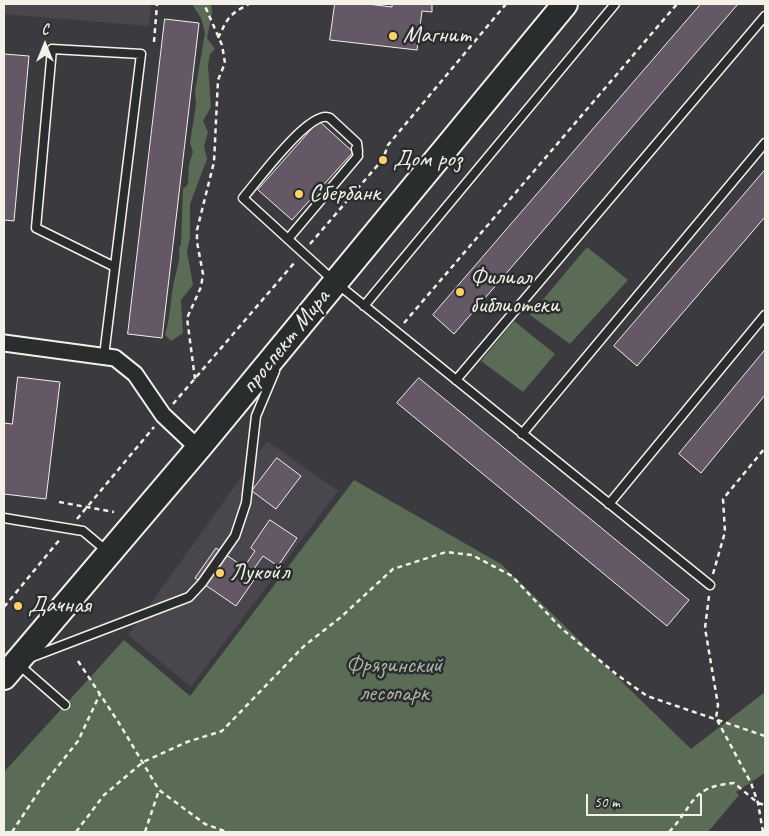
<!DOCTYPE html>
<meta charset="utf-8">
<style>
body{margin:0}
#map{position:relative;width:769px;height:836px;overflow:hidden;background:#3b3a3f;font-family:Caveat,sans-serif}
canvas{display:block}
.frame{position:absolute;inset:0;border:5px solid #f4f1e8;pointer-events:none}
.north{position:absolute;left:20px;top:20px;width:50px;height:50px;-webkit-text-stroke:4px #2a2d2e;paint-order:stroke;rotate:0deg;font-size:14px;font-weight:700;line-height:20px;text-align:center;color:#f4f1e8}
.north::after{content:'';display:block;margin:auto;width:18px;height:22px;background:#f4f1e8;clip-path:polygon(50% 0,100% 100%,50% 72%,0 100%)}
.scale{position:absolute;left:586px;top:794px;width:116px;height:22px;box-sizing:border-box;border:2px solid #f4f1e8;border-top:0;padding-left:6px;font-size:15px;line-height:18px;white-space:nowrap;color:#f4f1e8;-webkit-text-stroke:4px #2a2d2e;paint-order:stroke}
</style>
<div id="map">
<canvas width="769" height="836"></canvas>
<div class="frame"></div>
<div class="north">С</div>
<div class="scale">50 m</div>
</div>
<script>
const context = document.querySelector('canvas').getContext('2d');
context.lineJoin = 'round';
function fillPath(path, color) { context.fillStyle = color; context.fill(path, 'evenodd'); }
function strokePath(path, color, width, dash) { context.strokeStyle = color; context.lineWidth = width; context.lineCap = dash ? 'butt' : 'round'; context.setLineDash(dash || []); context.stroke(path); }
function label(font, color, halo, rows, align = 'center') {
  context.font = font + ' Caveat,sans-serif'; context.lineWidth = 5; context.setLineDash([]); context.textBaseline = 'middle'; context.strokeStyle = halo; context.fillStyle = color; for (const [text, x, y, turn = 0] of rows) {
    context.save(); context.translate(x, y); context.rotate((+turn || 0) * Math.PI / 180); context.textAlign = isNaN(turn) ? turn : align; if (halo) context.strokeText(text, 0, 0); context.fillText(text, 0, 0); context.restore();
  }
}
fillPath(new Path2D(`
 M4,4H151L149,26L4,14Z
 M267,441L338,491L191,687L128,635Z`), '#4a464e');
fillPath(new Path2D(`
 M192,4H211L212,12L207,38L215,49L210,54L208,65L211,107L203,121L208,132L204,146L207,159L190,204V237L187,252L193,285L181,300L183,333L171,341L165,335C170,319 170,304 173,287C175,273 181,262 179,248L181,244L183,189L188,184L189,164L193,152L190,143L196,104L195,92L205,33L201,18Z
 M587,247L628,280L570,344L530,315Z
 M514,321L555,354L523,392L481,361Z
 M354,480L501,564L691,749L765,692V773L736,792L739,795L708,832H4V772L124,640L190,696Z`), '#5a6c55');
const building = new Path2D(`
 M335,4H368L392,7V4H432V12L422,11L417,50L330,40Z
 M701,4H738L454,334L433,315Z
 M165,19L199,23L162,338L128,334Z
 M4,54L29,56L14,221L4,220Z
 M319,121L353,152L292,220L258,190Z
 M765,170V217L637,366L614,346Z
 M765,350V395L701,473L679,454Z
 M18,377L60,382L46,499L4,494V423L12,424Z
 M419,378L689,600L667,626L397,403Z
 M277,458L301,476L276,509L252,491Z
 M270,520L297,538L278,566L263,556L251,573L256,577L236,606L195,578L216,548L244,567L255,551L251,548Z`);
fillPath(building, '#645867');
strokePath(building, '#f4f1e8', 1);
const lane = new Path2D(`
 M358,152L357,143L330,118C311,107 256,183 243,198L335,282L710,585
 M288,239L358,156L356,149
 M364,306L615,4
 M104,356L141,54L52,49L36,228L115,267
 M456,380L765,16
 M522,434L765,143
 M609,504L765,315
 M4,518L83,531L108,552
 M32,657L189,597L202,583L235,536L246,503L256,416L275,371
 M18,664L65,705`);
const street = new Path2D(`
 M4,343L115,358L135,374L163,415L198,448`);
const primary = new Path2D(`
 M4,677L202,444L565,4`);
strokePath(lane, '#f4f1e8', 11);
strokePath(street, '#f4f1e8', 19);
strokePath(primary, '#f4f1e8', 28);
strokePath(new Path2D(`
 M218,38C228,18 228,15 249,4
 M154,42L157,4
 M310,244L383,159L388,145L506,4
 M404,323L677,4
 M195,379L187,318L201,287L203,274L197,242V230L214,162L218,80L225,63L222,45L204,4
 M173,404L295,262
 M59,502L114,512
 M77,519L154,427
 M713,574L725,532L723,499L765,448
 M709,596L705,628L718,705L716,718L751,783L758,803L763,832
 M4,607L61,538
 M78,661L119,723L159,790L205,824L227,832
 M12,832L43,785L78,741L100,694
 M76,832L104,795L143,762L187,742L222,731L304,646L341,617L393,569L446,552L472,555L512,576L561,628L616,674L647,696L765,736
 M145,832L159,790
 M669,832C695,805 689,787 734,783L758,803L765,805`), '#f4f1e8', 2.5, [5, 4]);
strokePath(lane, '#2a2d2e', 8);
strokePath(street, '#2a2d2e', 15);
strokePath(primary, '#2a2d2e', 24);
for (const [x, y, r, color] of [
 [393,36,5,"#ffd166"],
 [383,160,5,"#ffd166"],
 [299,194,5,"#ffd166"],
 [460,292,5,"#ffd166"],
 [220,573,5,"#ffd166"],
 [18,606,5,"#ffd166"]
]) { const dot = new Path2D(); dot.arc(x, y, r, 0, 2 * Math.PI); context.fillStyle = color; context.fill(dot); strokePath(dot, '#2a2d2e', 2); }
label('24px', '#f4f1e8', '#2a2d2e', [
 ["Магнит",403,36],
 ["Дом роз",393,160],
 ["Сбербанк",309,194],
 ["Филиал",470,278],
 ["библиотеки",470,306],
 ["Лукойл",230,573],
 ["Дачная",28,606]
], 'left');
label('24px', '#f4f1e8', '#2a2d2e', [
 ["проспект Мира",286,342,-51]
]);
label('24px', '#afb5a6', '#2a2d2e', [
 ["Фрязинский",394,666],
 ["лесопарк",394,694]
]);
</script>
